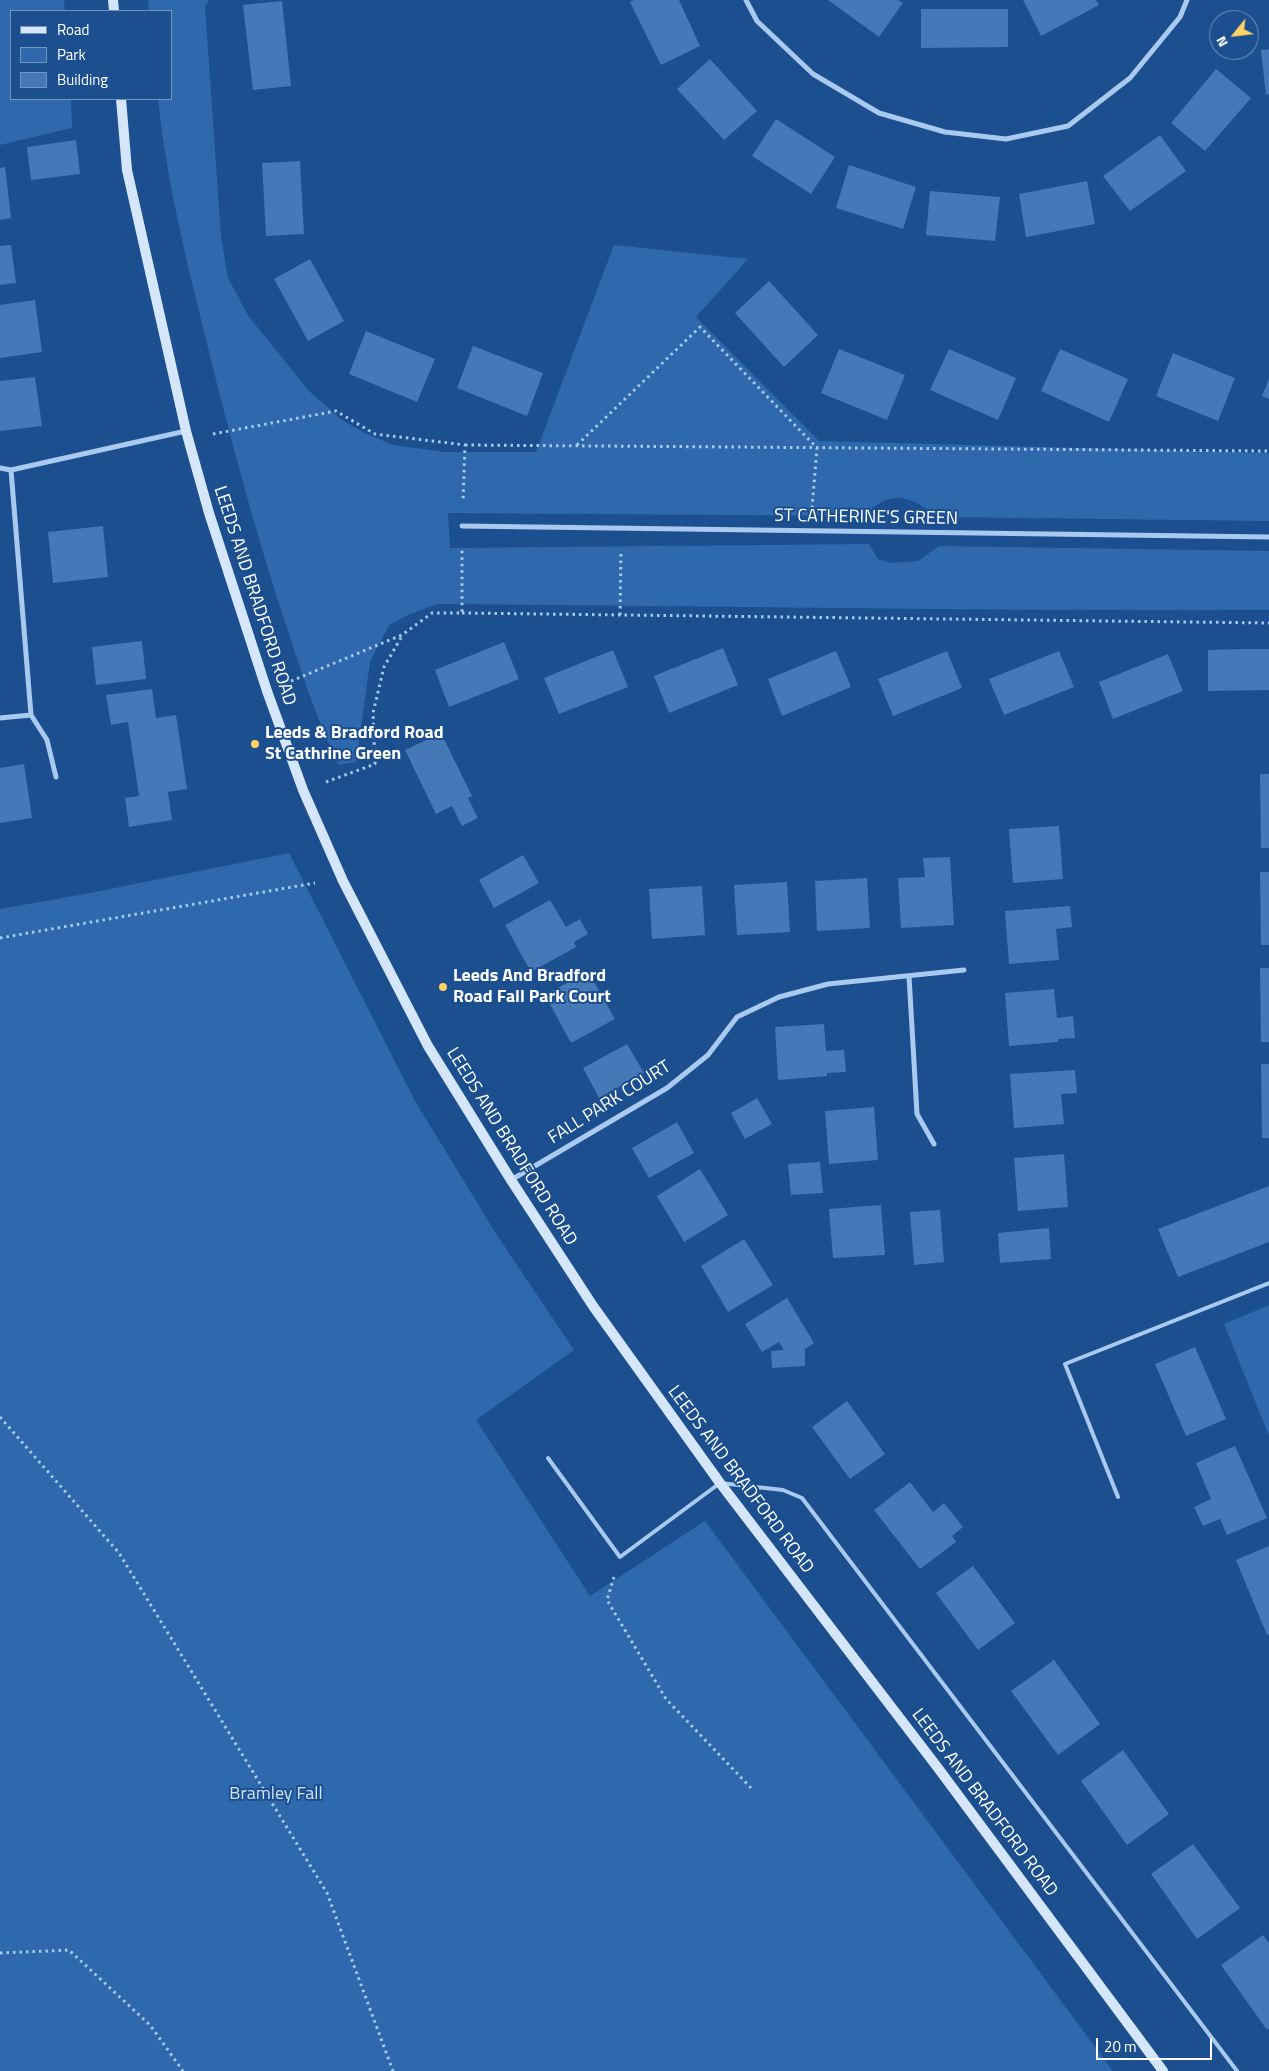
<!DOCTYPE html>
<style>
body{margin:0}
#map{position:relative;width:1269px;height:2071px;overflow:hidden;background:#1b4f8f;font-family:"Titillium Web",sans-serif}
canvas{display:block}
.legend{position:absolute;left:10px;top:10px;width:162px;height:90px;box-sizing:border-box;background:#1b4f8f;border:1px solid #7695bc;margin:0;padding:6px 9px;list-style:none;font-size:15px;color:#fff}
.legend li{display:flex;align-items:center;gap:10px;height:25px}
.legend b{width:25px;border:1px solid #7695bc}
.north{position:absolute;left:1209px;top:10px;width:50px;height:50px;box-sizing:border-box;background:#1b4f8f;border:1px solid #7695bc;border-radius:50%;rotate:241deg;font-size:14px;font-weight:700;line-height:20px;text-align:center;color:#fff}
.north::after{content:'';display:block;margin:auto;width:18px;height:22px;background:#ffd166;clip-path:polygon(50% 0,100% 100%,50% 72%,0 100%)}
.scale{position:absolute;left:1096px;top:2038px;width:116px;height:22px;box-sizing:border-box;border:2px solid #fff;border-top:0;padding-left:6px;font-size:15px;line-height:18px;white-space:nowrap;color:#fff;-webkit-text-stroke:4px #1b4f8f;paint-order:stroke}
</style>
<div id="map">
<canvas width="1269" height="2071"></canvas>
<ul class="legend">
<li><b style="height:6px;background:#d6e6fa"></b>Road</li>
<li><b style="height:14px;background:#2e69ad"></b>Park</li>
<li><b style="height:14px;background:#4478b7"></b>Building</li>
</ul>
<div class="north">N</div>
<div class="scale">20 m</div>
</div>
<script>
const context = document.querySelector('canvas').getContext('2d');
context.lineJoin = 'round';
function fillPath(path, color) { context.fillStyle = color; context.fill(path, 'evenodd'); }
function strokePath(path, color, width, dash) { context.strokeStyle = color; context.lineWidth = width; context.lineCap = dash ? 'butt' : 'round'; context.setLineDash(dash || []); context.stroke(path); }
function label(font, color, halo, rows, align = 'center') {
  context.font = font + ' "Titillium Web",sans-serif'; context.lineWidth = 4; context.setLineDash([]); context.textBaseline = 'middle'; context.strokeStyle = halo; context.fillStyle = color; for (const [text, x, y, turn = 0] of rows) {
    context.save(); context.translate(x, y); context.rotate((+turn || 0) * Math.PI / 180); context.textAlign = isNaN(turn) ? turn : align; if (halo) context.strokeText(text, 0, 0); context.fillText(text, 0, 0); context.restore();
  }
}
fillPath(new Path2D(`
 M0,0H64L65,11H11V99H71L72,128L0,145Z
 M148,0H209L205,7L221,236L228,278L249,317L310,392L342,420L365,433L393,445L445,452H536L614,245L748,259L696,317L819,441L1269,453V521L937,517C910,495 890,489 864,516L448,513L450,548L869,544L878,559L891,563L918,561L939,546L1269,551V610C992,611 714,606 437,604L408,615L389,625L370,662L356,762L339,765C318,723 303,677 288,631C261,551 239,470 218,388C195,293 168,196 158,99H171V11H149Z
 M289,853L415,1101L495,1232L574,1350L476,1420L590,1596L705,1521L1113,2071H0V909L90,893Z
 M1269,1305V1436L1224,1324Z`), '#2e69ad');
fillPath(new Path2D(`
 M634,0H679L700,46L661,65L630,2Z
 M828,0H898L903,3L879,37Z
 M1023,0H1096L1099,5L1041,36Z
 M282,1L291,86L253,90L243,5Z
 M921,9H1008V47L921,48Z
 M1269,49V94L1266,95L1261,50Z
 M710,59L757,111L724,140L677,89Z
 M1216,69L1251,98L1205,151L1171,123Z
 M776,119L835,157L811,194L752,156Z
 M1160,135L1186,171L1130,211L1103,176Z
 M76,140L80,174L31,180L27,147Z
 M300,161L304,234L266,236L262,163Z
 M849,165L916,187L903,229L836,208Z
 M5,167L11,218L0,220V168Z
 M1087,181L1095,224L1026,237L1019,194Z
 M930,191L1000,197L995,241L926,235Z
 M11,245L16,283L0,285V246Z
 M310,259L344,321L308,341L274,279Z
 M769,281L818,335L784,367L735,313Z
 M35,300L42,352L0,358V305Z
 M366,331L435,359L417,402L349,374Z
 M473,346L543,373L527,416L457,388Z
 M839,349L905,375L887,420L821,393Z
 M949,349L1016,378L998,420L930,390Z
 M1060,349L1128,379L1109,422L1041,391Z
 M1173,353L1235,378L1218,421L1156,396Z
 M35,377L42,426L0,431V381Z
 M1269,379V399L1262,396Z
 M103,526L108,577L53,583L48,532Z
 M142,641L146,679L96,685L92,647Z
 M504,642L519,679L449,707L435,670Z
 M723,648L738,685L669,713L654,676Z
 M1246,649H1269V690L1208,691V650Z
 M613,650L628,687L559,714L544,678Z
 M836,651L851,687L782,716L768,679Z
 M947,651L962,688L893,716L878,679Z
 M1059,651L1074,687L1004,715L989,679Z
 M1168,654L1183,691L1113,719L1099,682Z
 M152,689L156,718L176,715L187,789L168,792L172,820L129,827L125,798L139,796L128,722L111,725L106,695Z
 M441,733L472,796L468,798L478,818L462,826L452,806L436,814L405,750Z
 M24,764L32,818L0,823V768Z
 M1260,774H1269V848H1261Z
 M1059,826L1063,879L1013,883L1009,829Z
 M523,855L539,883L494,908L479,880Z
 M950,857L954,925L901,928L898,878L925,877L923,858Z
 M1260,872H1269V945H1261Z
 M867,878L870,928L817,931L815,881Z
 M787,882L790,932L737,935L734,885Z
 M702,886L705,935L652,939L649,889Z
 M550,900L566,927L580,919L588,934L574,942L576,947L531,972L505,925Z
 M1070,906L1072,927L1056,929L1059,960L1009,964L1005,911Z
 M1260,968H1269V1042H1261Z
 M588,971L615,1019L571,1043L545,995Z
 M1054,989L1057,1018L1073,1016L1075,1038L1058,1039V1042L1009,1046L1005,993Z
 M824,1024L826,1051L844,1050L846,1072L827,1073V1076L778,1080L775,1027Z
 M627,1044L644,1073L599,1098L583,1068Z
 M1261,1064H1269V1138H1262Z
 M1075,1070L1077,1093L1061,1094L1064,1124L1014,1128L1010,1074Z
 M757,1098L772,1124L745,1139L731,1113Z
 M874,1107L878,1160L829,1164L825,1111Z
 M677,1122L694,1153L649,1178L632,1148Z
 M1064,1154L1068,1207L1018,1211L1014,1158Z
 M820,1162L823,1193L791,1195L788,1164Z
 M700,1169L728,1215L684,1242L657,1196Z
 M1269,1186V1242L1178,1277L1158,1229Z
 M881,1205L885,1255L833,1258L829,1209Z
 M940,1210L944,1262L914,1265L910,1212Z
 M1049,1228L1051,1259L1000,1263L998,1233Z
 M744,1239L773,1285L728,1312L701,1266Z
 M787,1298L814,1343L805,1349V1366L772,1368L771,1351L784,1350L779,1342L762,1352L745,1324Z
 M1195,1347L1226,1419L1186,1436L1155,1364Z
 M847,1401L885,1454L850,1479L812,1427Z
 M1235,1446L1267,1518L1227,1535L1220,1519L1203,1526L1194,1507L1211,1499L1196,1463Z
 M910,1482L933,1512L944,1503L963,1527L952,1536L956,1542L920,1569L874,1510Z
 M1269,1546V1634L1267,1635L1236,1560Z
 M973,1566L1015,1623L978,1650L936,1593Z
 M1054,1660L1100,1724L1058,1755L1011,1691Z
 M1123,1750L1169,1814L1127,1845L1081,1781Z
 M1193,1844L1240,1908L1197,1939L1151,1874Z
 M1263,1935L1269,1943V2028L1267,2030L1221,1965Z`), '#4478b7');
strokePath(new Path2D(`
 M213,434L336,411L375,434L465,445L463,502
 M465,445L1269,451
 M577,445L700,327L817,448L812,508
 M462,613L1269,623
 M620,615L621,550
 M291,681L402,635L432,613H462V549
 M326,782L375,764L373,713L384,667L402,636
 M0,938L315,883
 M0,1417L119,1553L327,1893L393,2071
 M614,1577L607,1600L666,1699L751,1788
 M0,1953L69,1950L150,2025L183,2071`), '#a9c9ee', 3, [2.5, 4]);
strokePath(new Path2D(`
 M548,1458L620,1557L720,1483L783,1490L802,1498L1237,2071
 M1118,1497L1065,1364L1269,1283`), '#a9c9ee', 4);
strokePath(new Path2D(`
 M746,0L757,21L813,74L879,113L945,132L1006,139L1068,126L1130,78L1180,17L1187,0
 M0,468L11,470L186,431
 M462,526L1269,537
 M31,715L47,740L56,777
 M0,718L31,715L11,470
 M909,976L917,1114L934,1144
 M511,1180L667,1088L708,1055L737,1017L779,997L828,984L964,970`), '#a9c9ee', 5);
strokePath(new Path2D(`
 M113,0L114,11
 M121,99L127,170L186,431L209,513L267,691L303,790L343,881L428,1046L511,1180L593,1306L720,1483L938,1768L1163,2071`), '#d6e6fa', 10);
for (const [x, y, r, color] of [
 [255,744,5,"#ffd166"],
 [443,987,5,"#ffd166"]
]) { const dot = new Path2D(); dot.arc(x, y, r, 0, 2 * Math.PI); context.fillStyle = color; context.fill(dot); strokePath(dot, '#1b4f8f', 2); }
label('18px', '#fff', '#1b4f8f', [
 ["ST CATHERINE'S GREEN",866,518,1],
 ["LEEDS AND BRADFORD ROAD",254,596,72],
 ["FALL PARK COURT",610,1103,-32],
 ["LEEDS AND BRADFORD ROAD",511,1147,58],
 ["LEEDS AND BRADFORD ROAD",740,1480,53],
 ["LEEDS AND BRADFORD ROAD",984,1803,53]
]);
label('bold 18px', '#fff', '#1b4f8f', [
 ["Leeds & Bradford Road",265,734],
 ["St Cathrine Green",265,755],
 ["Leeds And Bradford",453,977],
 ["Road Fall Park Court",453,998]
], 'left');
label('18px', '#cfe3fa', '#1b4f8f', [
 ["Bramley Fall",276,1795]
]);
</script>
